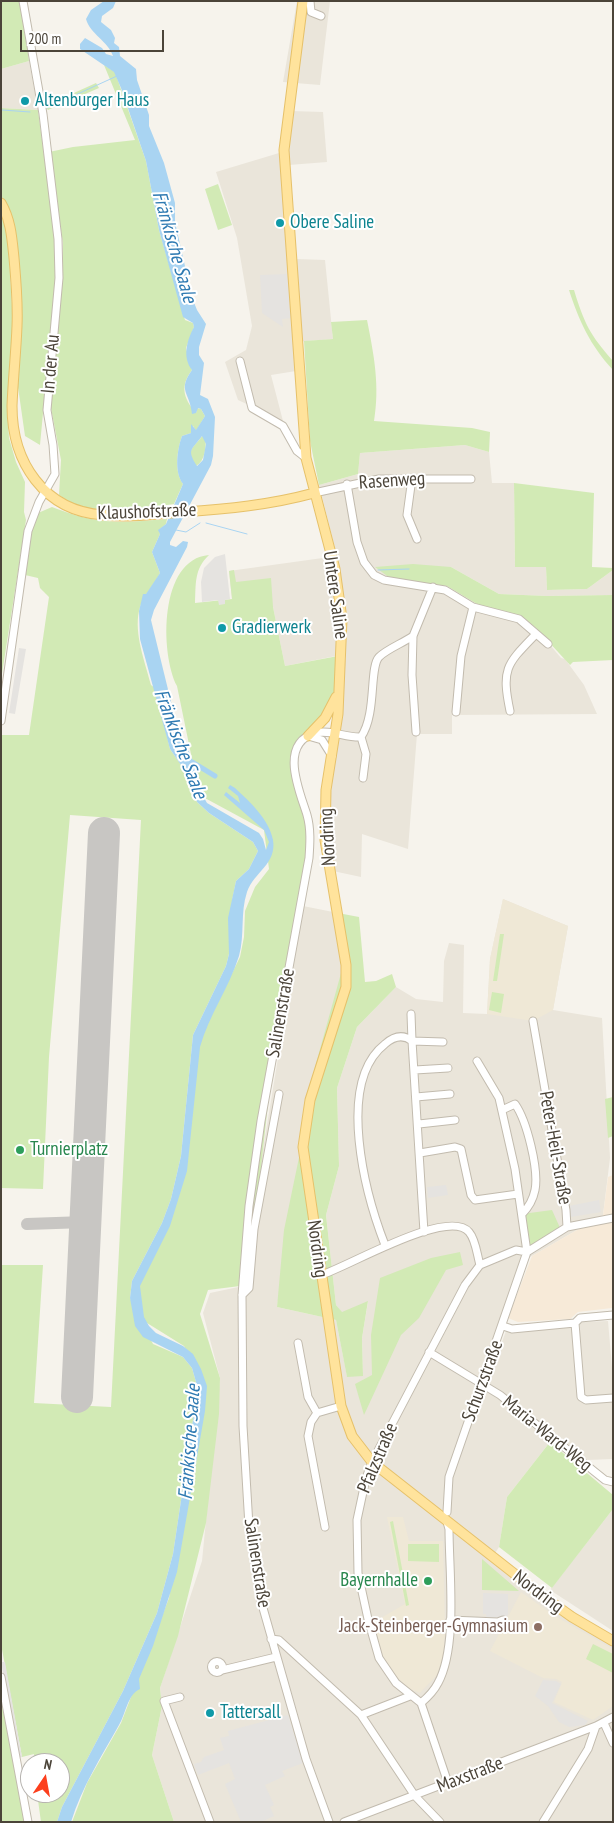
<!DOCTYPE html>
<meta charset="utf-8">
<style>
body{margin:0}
#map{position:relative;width:614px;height:1823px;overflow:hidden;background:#f6f3ec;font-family:"PT Sans Narrow",sans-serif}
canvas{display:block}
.frame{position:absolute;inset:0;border:2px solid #4b4439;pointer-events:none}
.north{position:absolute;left:20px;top:1753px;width:50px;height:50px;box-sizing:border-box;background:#fff;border:1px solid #b7b4b0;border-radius:50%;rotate:12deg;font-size:14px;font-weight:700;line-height:20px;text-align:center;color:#4b4439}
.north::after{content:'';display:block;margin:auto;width:18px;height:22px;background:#fc3f1d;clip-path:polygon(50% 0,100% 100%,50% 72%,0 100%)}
.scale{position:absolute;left:20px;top:30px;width:144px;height:22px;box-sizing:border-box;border:2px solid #4b4439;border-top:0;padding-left:6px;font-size:15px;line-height:18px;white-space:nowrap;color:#4b4439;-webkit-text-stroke:4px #fff;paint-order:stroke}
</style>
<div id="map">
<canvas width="614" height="1823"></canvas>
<div class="frame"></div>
<div class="north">N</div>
<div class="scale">200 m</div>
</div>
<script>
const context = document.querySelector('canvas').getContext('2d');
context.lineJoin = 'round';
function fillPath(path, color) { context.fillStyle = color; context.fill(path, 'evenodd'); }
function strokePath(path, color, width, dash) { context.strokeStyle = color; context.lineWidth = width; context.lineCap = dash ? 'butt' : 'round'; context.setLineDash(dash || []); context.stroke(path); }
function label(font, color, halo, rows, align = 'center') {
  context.font = font + ' "PT Sans Narrow",sans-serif'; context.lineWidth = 4; context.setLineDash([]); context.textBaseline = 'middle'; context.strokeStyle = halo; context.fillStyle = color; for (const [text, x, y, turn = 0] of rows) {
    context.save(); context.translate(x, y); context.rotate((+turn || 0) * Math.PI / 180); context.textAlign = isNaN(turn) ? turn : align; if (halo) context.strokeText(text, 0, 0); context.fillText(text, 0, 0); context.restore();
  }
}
fillPath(new Path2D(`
 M297,1H330L320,85L283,82Z
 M29,61L38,110L1,108V69Z
 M291,111L323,112L327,162L289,165L296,259L325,260L333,339L295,342L296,371L271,375L283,421L238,400L225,362L246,350L252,326L237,238L216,172L289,150Z
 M465,445L489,452L492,483H514L515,567L546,566L547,590L587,589L613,570V595L547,596L499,594L451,567L390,578L447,586L482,607L518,615L535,627L561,658L565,659L584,685L597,714L452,715V734H417L408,849L362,834L361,877L333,871L328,820L346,654L285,666L273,607L232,599L229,571L337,556L319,485L358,474L360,453Z
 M503,899L568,926L553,1010L602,1018L610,1158L603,1215L525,1260L481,1385L550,1442L507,1497L499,1547L490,1561L553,1609L613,1645V1822H174L152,1755L162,1706L160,1688L202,1561L220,1378L203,1313L210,1293L248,1285L253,1210L303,906L338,913L343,966L302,1143L277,1307L336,1320L347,1376H363L362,1338L368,1302L342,1313L336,1305L326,1215L339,1166L337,1088L357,1027L396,987L416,999L443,1002L444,961L449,943L464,945L463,1013L487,1014L490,959Z
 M608,1321L613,1379V1459L587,1460L487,1383L506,1331L570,1327L582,1322Z
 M613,1509L612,1577L613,1631L550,1590Z`), '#eae5da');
fillPath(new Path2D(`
 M613,1175V1312L612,1308L578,1312L570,1319L518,1322L508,1318L532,1256L603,1215L608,1177Z`), '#f7ead8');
fillPath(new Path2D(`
 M503,899L568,926L553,1010L533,1021L487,1014L490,959Z
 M387,1517H403L409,1541H443L445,1633L443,1659L438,1674L420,1693L410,1689L397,1678L382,1656L374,1622L405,1604Z
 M521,1592L555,1616L613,1649V1706L593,1720L554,1702L562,1682L556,1679L543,1678L490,1651Z`), '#efe8d6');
fillPath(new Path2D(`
 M1,1H20L29,61L1,69Z
 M104,65L115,72L146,161L159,230L185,320L193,323L194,327L186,348L192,370C180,386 183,398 196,413L197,408L201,409L205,416L196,431L193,426L191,433L182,436C177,451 174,471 183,484L174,504L109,513L79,508L59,495L61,460L50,403L63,271V243L49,152L73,147L135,140Z
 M96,83L99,88L48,110L45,106Z
 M1,108L38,110L54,229L56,274L40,445L25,436L16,373L17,292L1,199Z
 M218,184L232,225L218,230L205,189Z
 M1,212L8,236L13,324L7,404L9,438L16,462L25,482L24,512L26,520L1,680Z
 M569,290H574C584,323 590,335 613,361V370C590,345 579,321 569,290Z
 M367,320C374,355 380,386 374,421L472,428L490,432L489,452L465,445L360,453L358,474L319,485L310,441L304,341L333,339L331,322Z
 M202,436L205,437C207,446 205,461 196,466C184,450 194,448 202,436Z
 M514,483L594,493L592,567L613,568V570L587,589L547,590L546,567H515Z
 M52,507C98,525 118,523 167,519L166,524L159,530L160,534L152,552L160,573C154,586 142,596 139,611C134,634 145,662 151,685L155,688L170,749L183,768L197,802L209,813L253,842L258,851L249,869L236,881L232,901L229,954L226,966L193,1035L181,1156L171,1199L162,1223L132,1281L130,1298L153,1344L183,1357L192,1368L196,1382V1400L173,1554L157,1613L123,1691L62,1807L57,1822H41L37,1793H60V1763H33L34,1754L22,1757L1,1644V1265H43L34,1403L111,1407L141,820L70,815L49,1057L43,1189L1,1188V735H29L49,597L40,588L38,578L25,575L31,531L38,513Z
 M209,555C194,569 196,584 195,603L232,599L229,571L234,570L236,582L271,578L273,607L285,666L338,656L333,703L297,749L295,777L306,828V852L273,1059L248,1285L208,1290L200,1314L220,1378L219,1414L206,1523L178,1636L160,1688L162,1706L152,1755L174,1822H72L87,1783L121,1723L169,1598L202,1379L184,1346L139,1318L137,1287L176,1202L198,1042L240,957L244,937L245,911L255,887L269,869L264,830L203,797L192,759L177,686C160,653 159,559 209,555Z
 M413,564L451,567L499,594L547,596L613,595V660L573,662L570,665L535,627L518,615L482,607L447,586L390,578L375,567Z
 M338,913L359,917L365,982L376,981L392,974L396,987L357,1027L337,1088L339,1166L326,1215L336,1305L342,1312L368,1301L362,1338L363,1376L347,1377L336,1320L277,1307L284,1230L302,1143L307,1096L343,966Z
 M500,934H504L497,981H493Z
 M492,992L504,994L501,1013L489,1010Z
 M613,1097V1136L608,1138L605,1099Z
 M552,1210L561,1230L527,1252L522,1214Z
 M460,1252L463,1265L446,1270L419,1318L401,1335L364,1415L355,1384L372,1375L371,1335L380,1278L431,1258Z
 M550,1442L613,1495V1509L552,1588L499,1547L507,1497Z
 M393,1521L409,1605L406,1606L390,1522Z
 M408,1544H439V1562L408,1561Z
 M482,1559L519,1591L482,1590Z
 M593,1644L613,1654V1673L586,1659Z
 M1,1700L25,1822H1Z`), '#d2eab5');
fillPath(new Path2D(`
 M287,274L292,318L282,319L283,327L262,313L260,275Z
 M225,554L230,599L225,600V604L219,605L218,600L202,602L201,582L204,568L215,557Z
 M19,648L26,649L15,714L9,713Z
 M446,1185L448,1195L428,1198L427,1187Z
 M599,1200L601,1212L571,1217L569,1206Z
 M483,1593L508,1594V1614L504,1620L486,1623V1614H483Z
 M1,1662H5L22,1757L18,1758Z
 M543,1680L556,1681L561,1684L552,1703L588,1721L585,1725L569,1727L559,1722L548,1706L535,1696Z
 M288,1715L303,1763L282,1771L285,1776L265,1785L274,1805L270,1807L274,1816L261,1822H241L225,1784L235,1779L229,1763L198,1775L194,1764L201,1762L204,1757L224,1750L220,1738L229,1736L228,1731Z`), '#e5e3e0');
fillPath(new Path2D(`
 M104,1H116L113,8L102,16L101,22L111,30L115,38L114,43L119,47L120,56L136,69L137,80L149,115V126L164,163L175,203V222L187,275V285L197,310L206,324L199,347V355L204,363L200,395L208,399L215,417L213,456L211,465L170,542V545L176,547L183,541L188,542L187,547L154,610L151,620L175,718L192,759L199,789L207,803L259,833L263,839L266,850L269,842L264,830L224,795L226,792L240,803L238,796L228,788L230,785L235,788C250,802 269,819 273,840C277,864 254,872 247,892C240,913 245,935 239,956C229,988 209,1015 200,1047L187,1171L170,1226L140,1286L144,1317L149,1326L156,1333L183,1346L193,1354L201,1369L207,1386L205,1411L177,1572L153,1646L139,1679L140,1689C127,1695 126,1714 119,1725C101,1757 82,1787 71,1822H57L62,1807L123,1691L157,1613L173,1554L196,1400V1382L192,1368L183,1357L143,1337L135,1326L130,1298L132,1281L162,1223L171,1199L181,1156L193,1035L226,966L229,954L228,918L236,881L249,869L258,851L253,842L209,813L197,802L183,768L170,749L140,639L139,611L143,594H146L160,573L152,552L160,534L158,530L166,524L183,484C174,472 177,450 182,436L191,433V424L196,430L205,416L201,409L198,408L196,413L192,414C190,392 177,391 192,370C182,357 187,340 194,327L193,323L183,317L159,230L146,161L121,88L114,72L80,49V44L85,38L102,48L106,54L113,56C108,41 90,34 86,19L91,10ZM202,436L206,444L203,460L197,466C186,449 192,450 202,436Z`), '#a9d4f2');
strokePath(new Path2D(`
 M47,108L117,76
 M2,110L30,112
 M206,523L247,534
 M176,530L186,532L200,523
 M378,570L409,569`), '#a9d4f2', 1);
strokePath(new Path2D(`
 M192,762L215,776`), '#a9d4f2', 5);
strokePath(new Path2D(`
 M27,1224L85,1222`), '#c8c6c3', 12);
strokePath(new Path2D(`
 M77,1397L104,833`), '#c8c6c3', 32);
const minor = new Path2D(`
 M310,1L311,12L321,16
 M240,361L252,408L283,426L297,451L306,458
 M412,478L407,515L417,539
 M347,484L357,542L364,562L374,575L384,580L445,590L473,607L519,619L548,644
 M314,493L379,479H471
 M510,711C501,668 507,664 536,634
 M456,712L461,656L473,607
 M1,721L28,531L39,502L55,474L53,445L47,410L59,278L58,239L43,114L23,1
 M416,732L412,675L413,636L433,587
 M308,736L322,740L332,756
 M361,737L366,754L363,778
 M411,1014L412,1041
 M533,1021L566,1210L567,1227
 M415,1070L448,1068
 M416,1097L450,1094
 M502,1110L515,1104C527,1121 539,1170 535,1190C533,1200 529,1207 522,1214
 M419,1124L455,1120
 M420,1153L455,1147L461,1149L471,1195L475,1200L518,1194
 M424,1232L412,1041L443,1042
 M385,1245C366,1196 335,1083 385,1044C394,1036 403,1034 412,1041
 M527,1252L567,1227L613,1218
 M321,1275C346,1268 448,1207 469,1232C476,1240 477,1255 480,1265
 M242,1295L249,1288L254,1229L279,1094
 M575,1323L581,1397L586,1400L613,1398
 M503,1326L512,1329L575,1323L580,1318L613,1315
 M298,1343L308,1397L317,1413L341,1406
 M429,1352L500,1395L595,1472L605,1480L613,1482
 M317,1413L311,1422L308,1436L325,1527
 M447,1512L449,1477L527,1252L515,1169L499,1098L477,1061
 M450,1620L498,1622L503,1620
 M271,1639L279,1640L361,1715L415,1796L440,1822
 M211.5 1667a5.5 5.5 0 1 1 11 0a5.5 5.5 0 1 1-11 0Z
 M222,1670L276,1657
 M1,1677L28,1822
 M180,1697L164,1701L210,1822
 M421,1703L396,1683L379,1658L368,1619L358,1573L357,1520L366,1478L372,1462L465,1285L480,1265L516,1250L527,1252
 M421,1703C428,1697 434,1691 438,1683C458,1647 449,1571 449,1529L447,1522
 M421,1703L448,1783
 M361,1715L410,1696
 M604,1723L613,1743
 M329,1822L306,1759L261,1601L249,1526L243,1426L242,1295L249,1206L261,1121L309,858C310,844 311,829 307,815C300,792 278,744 315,733C330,729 346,738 361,737C377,714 369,667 379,657C387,649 403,643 413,636
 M344,1822L596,1726L613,1717
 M543,1822L588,1749L596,1726`);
const major = new Path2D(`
 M303,1L284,150L306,458L335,569L342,619L338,714L326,790L325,840L346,965V987L310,1100L303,1147L341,1406L352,1436L372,1462L544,1597L572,1617L613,1641
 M1,203C11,220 12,239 14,258C16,280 18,304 17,326C16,353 13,379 12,406C12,462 44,511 103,515C129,518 156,514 183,512C227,509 270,505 314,493
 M308,736L325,718L336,697`);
strokePath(minor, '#c2bbae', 9);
strokePath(major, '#e6c16a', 11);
strokePath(minor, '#fff', 7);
strokePath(major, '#ffe39c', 9);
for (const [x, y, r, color] of [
 [25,101,5,"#0f9aa8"],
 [280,223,5,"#0f9aa8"],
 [222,628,5,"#0f9aa8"],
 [20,1150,5,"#2e9e5b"],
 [428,1581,5,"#2e9e5b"],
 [538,1627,5,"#8d6e63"],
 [210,1713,5,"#0f9aa8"]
]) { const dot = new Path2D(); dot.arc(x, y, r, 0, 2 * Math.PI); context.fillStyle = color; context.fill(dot); strokePath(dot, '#fff', 2); }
label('19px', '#0d838f', '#fff', [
 ["Altenburger Haus",35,101],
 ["Obere Saline",290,223],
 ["Gradierwerk",232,628],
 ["Tattersall",220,1713]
], 'left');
label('19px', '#4b4439', '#fff', [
 ["In der Au",51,364,-85],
 ["Rasenweg",392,481,-4],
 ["Klaushofstraße",147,512,-2],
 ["Untere Saline",335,595,82],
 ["Nordring",328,837,-93],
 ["Salinenstraße",281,1013,-80],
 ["Peter-Heil-Straße",555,1148,80],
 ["Nordring",317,1249,82],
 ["Schurzstraße",483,1381,-70],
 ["Maria-Ward-Weg",547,1434,39],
 ["Pfalzstraße",378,1458,-67],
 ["Salinenstraße",257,1563,81],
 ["Nordring",538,1592,37],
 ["Maxstraße",470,1775,-21]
]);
label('19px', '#27864d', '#fff', [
 ["Turnierplatz",30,1150],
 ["Bayernhalle",418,1581,"right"]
], 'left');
label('19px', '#785e54', '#fff', [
 ["Jack-Steinberger-Gymnasium",528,1627]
], 'right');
label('italic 20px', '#2e7ab2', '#fff', [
 ["Fränkische Saale",174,247,74],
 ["Fränkische Saale",180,744,69],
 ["Fränkische Saale",190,1442,-86]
]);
</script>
